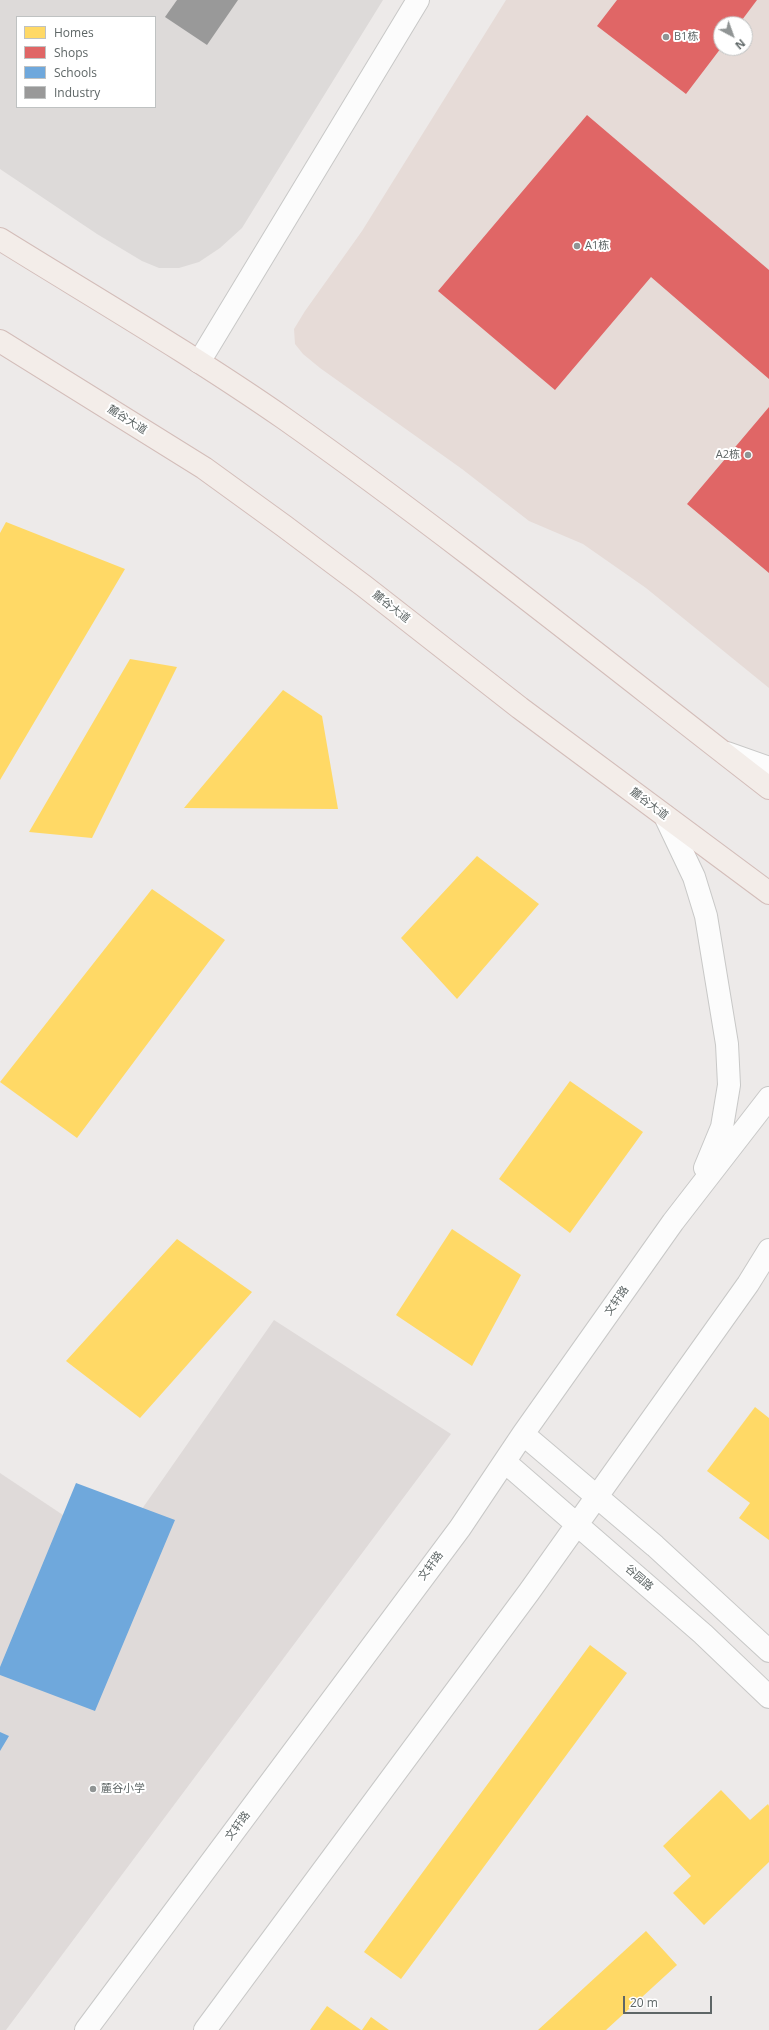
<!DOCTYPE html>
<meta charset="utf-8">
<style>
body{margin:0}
#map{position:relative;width:769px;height:2030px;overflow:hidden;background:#edeae9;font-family:"Open Sans",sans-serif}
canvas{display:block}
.legend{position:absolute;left:16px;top:16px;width:140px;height:92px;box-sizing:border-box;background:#fff;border:1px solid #bfc2c2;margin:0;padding:5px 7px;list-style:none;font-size:12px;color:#5e6666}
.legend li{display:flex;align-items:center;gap:8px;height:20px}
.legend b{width:20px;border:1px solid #bfc2c2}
.north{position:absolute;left:713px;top:16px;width:40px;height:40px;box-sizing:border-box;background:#fff;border:1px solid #bfc2c2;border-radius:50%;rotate:139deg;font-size:11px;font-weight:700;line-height:16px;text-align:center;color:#5e6666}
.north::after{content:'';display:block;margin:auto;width:14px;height:18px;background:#909494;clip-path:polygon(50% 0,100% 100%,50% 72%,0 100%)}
.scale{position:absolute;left:623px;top:1996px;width:89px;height:18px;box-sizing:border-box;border:2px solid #5e6666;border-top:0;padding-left:5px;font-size:12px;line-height:14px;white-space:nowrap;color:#5e6666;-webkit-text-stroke:3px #fff;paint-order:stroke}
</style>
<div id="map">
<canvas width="769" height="2030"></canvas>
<ul class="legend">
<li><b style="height:11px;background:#ffd966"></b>Homes</li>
<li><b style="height:11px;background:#e06666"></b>Shops</li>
<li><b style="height:11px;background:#6fa8dc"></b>Schools</li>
<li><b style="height:11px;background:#999"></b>Industry</li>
</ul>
<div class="north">N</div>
<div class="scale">20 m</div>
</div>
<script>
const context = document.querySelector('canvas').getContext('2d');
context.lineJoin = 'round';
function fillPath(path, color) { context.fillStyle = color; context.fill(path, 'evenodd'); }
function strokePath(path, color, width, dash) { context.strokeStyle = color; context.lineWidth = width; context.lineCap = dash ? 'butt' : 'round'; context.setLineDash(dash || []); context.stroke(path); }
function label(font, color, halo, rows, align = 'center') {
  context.font = font + ' "Open Sans","Noto Sans SC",sans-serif'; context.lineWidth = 4; context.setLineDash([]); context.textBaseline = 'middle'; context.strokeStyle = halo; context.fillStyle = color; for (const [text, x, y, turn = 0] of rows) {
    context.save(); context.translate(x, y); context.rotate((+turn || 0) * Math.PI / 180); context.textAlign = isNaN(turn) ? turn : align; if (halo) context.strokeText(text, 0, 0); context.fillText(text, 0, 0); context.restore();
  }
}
fillPath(new Path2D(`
 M506,0H769V688L646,588L583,544L529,521L462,469L320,368L303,354L295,344L294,329L305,311L362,231ZM721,24H745V48H721Z`), '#e6dbd7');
fillPath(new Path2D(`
 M0,0H383L242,228L220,248L199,262L179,268H159L142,261L97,234L0,169ZM17,17H155V107H17Z`), '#dddad9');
fillPath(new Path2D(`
 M274,1320L451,1434L6,2030H0V1473L114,1549Z`), '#dfdad9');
fillPath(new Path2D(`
 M6,522L125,569L0,780V533Z
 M130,659L177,667L92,838L29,832Z
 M283,690L322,716L338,809L184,808Z
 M477,856L539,904L457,999L401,938Z
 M152,889L225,940L77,1138L0,1082Z
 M570,1081L643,1132L570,1233L499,1179Z
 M452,1229L521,1275L472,1366L396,1315Z
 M177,1239L252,1292L140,1418L66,1361Z
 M755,1407L769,1418V1540L739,1518L750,1503L707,1471Z
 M590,1645L627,1673L401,1979L364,1952Z
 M721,1790L750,1820L768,1804L769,1806V1862L704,1925L673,1893L691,1876L663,1846Z
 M646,1931L677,1965L606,2030H538Z
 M327,2006L361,2030H310Z
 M371,2017L389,2030H362Z`), '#ffd966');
fillPath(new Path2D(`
 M617,0H757L739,24H721V48L686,94L597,26Z
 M587,115L769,270V379L651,277L555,390L438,291Z
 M769,407V573L687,504Z`), '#e06666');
fillPath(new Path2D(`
 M76,1483L175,1520L95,1711L0,1675V1667Z
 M0,1732L9,1736L0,1751Z`), '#6fa8dc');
fillPath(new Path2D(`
 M177,0H238L207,45L165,17Z`), '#999');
const minor = new Path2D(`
 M199,362L418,0`);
const secondary = new Path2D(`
 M727,753L769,768
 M665,816L694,877L706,916L727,1044L729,1085L722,1127L705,1168
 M523,1434L655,1546L769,1651
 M505,1462L703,1634L769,1697
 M86,2030L460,1528L523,1434L673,1222L769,1098
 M205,2030L529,1592L748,1284L769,1250`);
const primary = new Path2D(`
 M0,239C95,298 193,355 285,419C451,536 609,664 769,788
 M0,341L204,468L284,526L364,586L520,708L769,893`);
strokePath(minor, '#c8c8c7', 24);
strokePath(secondary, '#c8c8c7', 24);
strokePath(primary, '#d3bdb9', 24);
strokePath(minor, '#fcfcfc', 22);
strokePath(secondary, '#fcfcfc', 22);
strokePath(primary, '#f3ede9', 22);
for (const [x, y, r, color] of [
 [666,37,4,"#909494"],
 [577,246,4,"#909494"],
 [748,455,4,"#909494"],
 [93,1789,4,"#909494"]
]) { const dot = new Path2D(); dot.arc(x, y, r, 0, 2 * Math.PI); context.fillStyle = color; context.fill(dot); strokePath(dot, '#fff', 1.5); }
label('11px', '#5e6666', '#fff', [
 ["B1栋",674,37],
 ["A1栋",585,246],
 ["A2栋",740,455,"right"],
 ["麓谷小学",101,1789]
], 'left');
label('11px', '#5e6666', '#fff', [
 ["麓谷大道",127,420,32],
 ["麓谷大道",391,607,38],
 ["麓谷大道",649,804,37],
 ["文轩路",617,1301,-55],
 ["文轩路",431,1566,-53],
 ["谷园路",639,1578,41],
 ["文轩路",238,1826,-53]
]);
</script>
